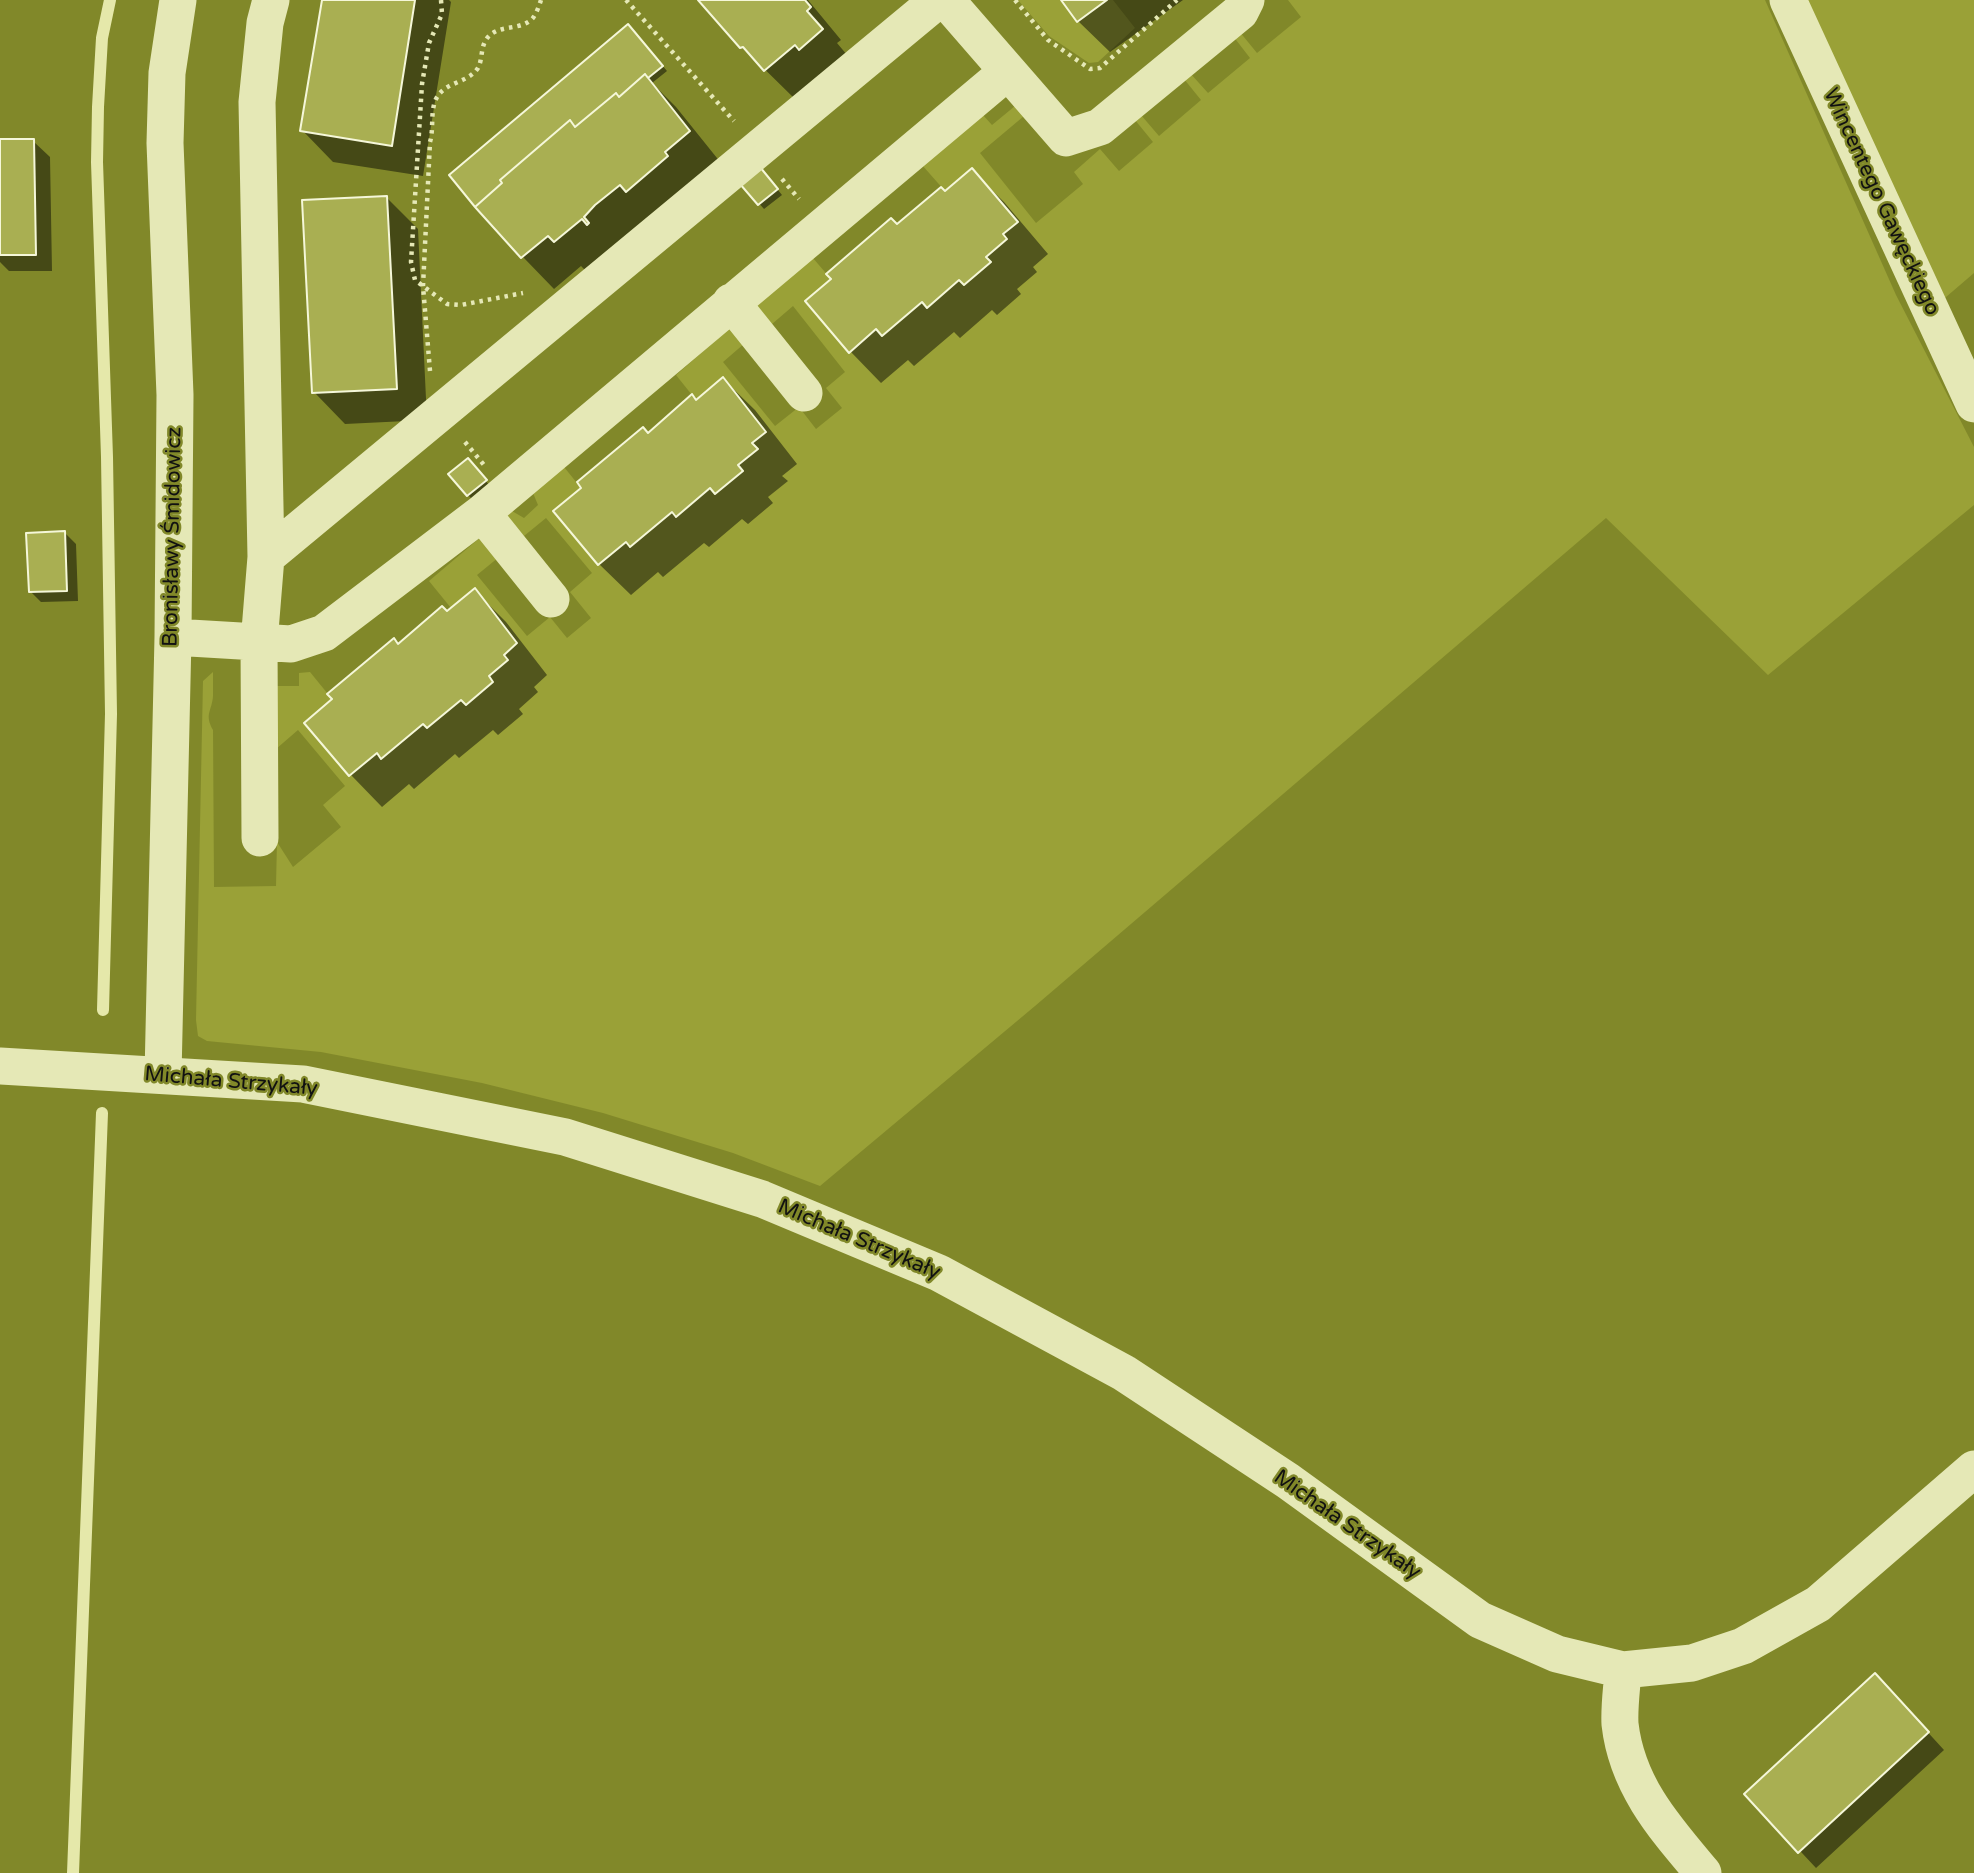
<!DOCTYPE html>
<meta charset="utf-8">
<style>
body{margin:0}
canvas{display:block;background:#818829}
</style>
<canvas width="1974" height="1873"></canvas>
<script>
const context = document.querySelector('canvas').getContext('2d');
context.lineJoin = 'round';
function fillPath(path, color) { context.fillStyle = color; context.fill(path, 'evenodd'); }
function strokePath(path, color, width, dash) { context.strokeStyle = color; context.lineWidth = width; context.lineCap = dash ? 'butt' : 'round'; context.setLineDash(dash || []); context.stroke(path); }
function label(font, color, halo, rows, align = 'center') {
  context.font = font + ' "Varela Round",sans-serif'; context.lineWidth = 5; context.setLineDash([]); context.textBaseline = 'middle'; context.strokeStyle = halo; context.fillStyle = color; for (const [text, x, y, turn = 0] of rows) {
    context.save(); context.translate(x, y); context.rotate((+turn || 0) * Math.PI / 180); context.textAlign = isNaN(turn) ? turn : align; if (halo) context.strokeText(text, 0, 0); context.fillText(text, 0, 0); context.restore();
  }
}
fillPath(new Path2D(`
 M1018,0H1061L1077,22L1107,0H1113L1135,28L1098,62L1089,63L1049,36Z
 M1288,0H1765L1896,295L1974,447V505L1768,675L1606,518L1035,1006L820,1186L733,1153L603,1113L482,1083L321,1052L207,1041L198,1036L196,1020L203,681L213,672C213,680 213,688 213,696C212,711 204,714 213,730L214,887L276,886L277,842L293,867L341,827L323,805L345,786L298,730L276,749V686H299V673L310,672L332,699L304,723L349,776L377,753L381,758L423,724L427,728L461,700L466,705L493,682L489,676L508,660L504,655L517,643L475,588L451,608L429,581L482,536L499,557L477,575L527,636L550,617L567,638L591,618L570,592L592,573L546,518L524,536L507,516L512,511L524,518L538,505L533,493L564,467L581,488L553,512L598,565L626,542L631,547L672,512L676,517L710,488L742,471L738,465L757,449L752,443L764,433L723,377L696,400L676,375L731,327L745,343L723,362L775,426L799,407L816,429L842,408L826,388L845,372L793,306L772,324L756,305L812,257L831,279L805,302L849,352L876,329L882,336L922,302L927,307L959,280L991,262L986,257L1007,240L1003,234L1018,222L973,169L945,191L922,165L982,114L992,125L1015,106L1024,116L980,153L1036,223L1083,184L1074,172L1100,149L1119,171L1153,142L1135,120L1141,115L1159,136L1201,100L1184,79L1190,73L1208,93L1250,58L1233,36L1239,31L1257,53L1301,17Z
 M1802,0H1974V273L1939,303Z`), '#9aa137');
fillPath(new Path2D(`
 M323,0H449L451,2L423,176L333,162L302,130Z
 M701,0H808L841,40L837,43L853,62L797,101L742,47Z
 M1063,0H1183L1110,52L1078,21Z
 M633,31L667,71L652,83L676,107L721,163L587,272L581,266L554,289L523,257L477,206Z
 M0,141H33L50,157L52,271H9L0,262Z
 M972,171L1004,202L1048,254L1033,267L1037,272L1017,289L1021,294L997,315L992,310L960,338L954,332L914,366L908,360L881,383L850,351L897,226L945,194Z
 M765,174L782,195L764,209L742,184Z
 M387,198L418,229L427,420L345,424L314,392Z
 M723,379L755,410L797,464L782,476L788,481L768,497L773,503L748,524L742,519L709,547L704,543L663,577L658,572L631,595L599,564L555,512L648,435L697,402Z
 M473,466L490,486L473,500L468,495Z
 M65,533L76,544L78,601L41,602L30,591Z
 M474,590L506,622L547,675L534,687L538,692L519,709L523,714L498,735L493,730L459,758L455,754L414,789L409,784L382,807L351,775L306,723L399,646L447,613Z
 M1891,1692L1944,1750L1816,1868L1747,1794Z`), '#0007');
strokePath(new Path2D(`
 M103,1010L111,714L107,457L97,162L98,107L102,38L110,0
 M73,1873L102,1113`), '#e5e8aa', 12);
const building = new Path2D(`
 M322,0H415L392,146L300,131Z
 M698,0H805L811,7L807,11L823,29L799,50L795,45L764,71L743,47L740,48Z
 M1061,0H1107L1077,22Z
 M628,24L663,66L648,78L645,74L619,97L616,93L575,127L570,120L500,180L502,183L475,207L449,175Z
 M645,74L690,131L665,152L668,156L626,192L620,185L595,205L584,217L589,223L587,225L582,219L554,242L548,236L521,258L475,207L502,183L500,180L570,120L575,127L616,93L619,97Z
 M0,139H34L36,255H0Z
 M760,167L778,189L758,205L740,184Z
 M972,168L1018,222L1003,234L1007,239L986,257L991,262L964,285L959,280L927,308L922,302L882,336L876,329L849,353L805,301L831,279L826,274L891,218L897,224L941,187L945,191Z
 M387,196L397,389L312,393L302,200Z
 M723,377L766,432L752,443L758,449L738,465L743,471L715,494L710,488L676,517L672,512L630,547L626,542L598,565L553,511L581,488L577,482L643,427L648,433L692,394L696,400Z
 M468,458L487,480L467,496L448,474Z
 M65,531L67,591L29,592L26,533Z
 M475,588L517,643L504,655L508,660L489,676L493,682L466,705L461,700L427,728L423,724L381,759L377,753L349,776L304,723L332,699L327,694L394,638L398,644L442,606L447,611Z
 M1875,1673L1929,1732L1798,1853L1744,1794Z`);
fillPath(building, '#a9af52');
strokePath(building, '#f5f7d9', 2);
strokePath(new Path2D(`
 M441,0L442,14L429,43L422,84L411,262L415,280L447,304L461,305L523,293
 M626,0L734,121
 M1015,0L1048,40L1090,69L1100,68L1177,0
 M782,179L799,199
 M430,371L423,286L430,142C434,128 430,112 436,99C445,81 467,84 478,68C483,59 480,46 488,37C500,24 519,31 532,19C536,15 539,6 541,0
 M465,442L484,465`), '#e5e8b6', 4.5, [3.5, 5]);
strokePath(new Path2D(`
 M946,0L1066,138L1100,127L1240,12L1246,0
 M1788,0L1974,404
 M731,302L804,393
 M482,513L551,599
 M266,557L257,102L265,23L271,0
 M173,637L291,644L324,633L482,513L1007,72
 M260,838L259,643L266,557L938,0
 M0,1066L303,1084L565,1137L762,1199L939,1273L1124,1373L1288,1481L1480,1620L1557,1654L1623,1670L1692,1663L1743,1646L1818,1604L1974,1469
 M163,1075L173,637L175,395L165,143L167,73L178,0
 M1623,1670C1622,1687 1619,1706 1620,1724C1627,1786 1665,1828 1703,1873`), '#e5e8b6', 37);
label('21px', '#111', '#818829', [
 ["Wincentego Gawęckiego",1881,202,65],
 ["Bronisławy Śmidowicz",173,537,-89],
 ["Michała Strzykały",231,1082,5],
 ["Michała Strzykały",859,1240,23],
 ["Michała Strzykały",1347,1525,35]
]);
</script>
